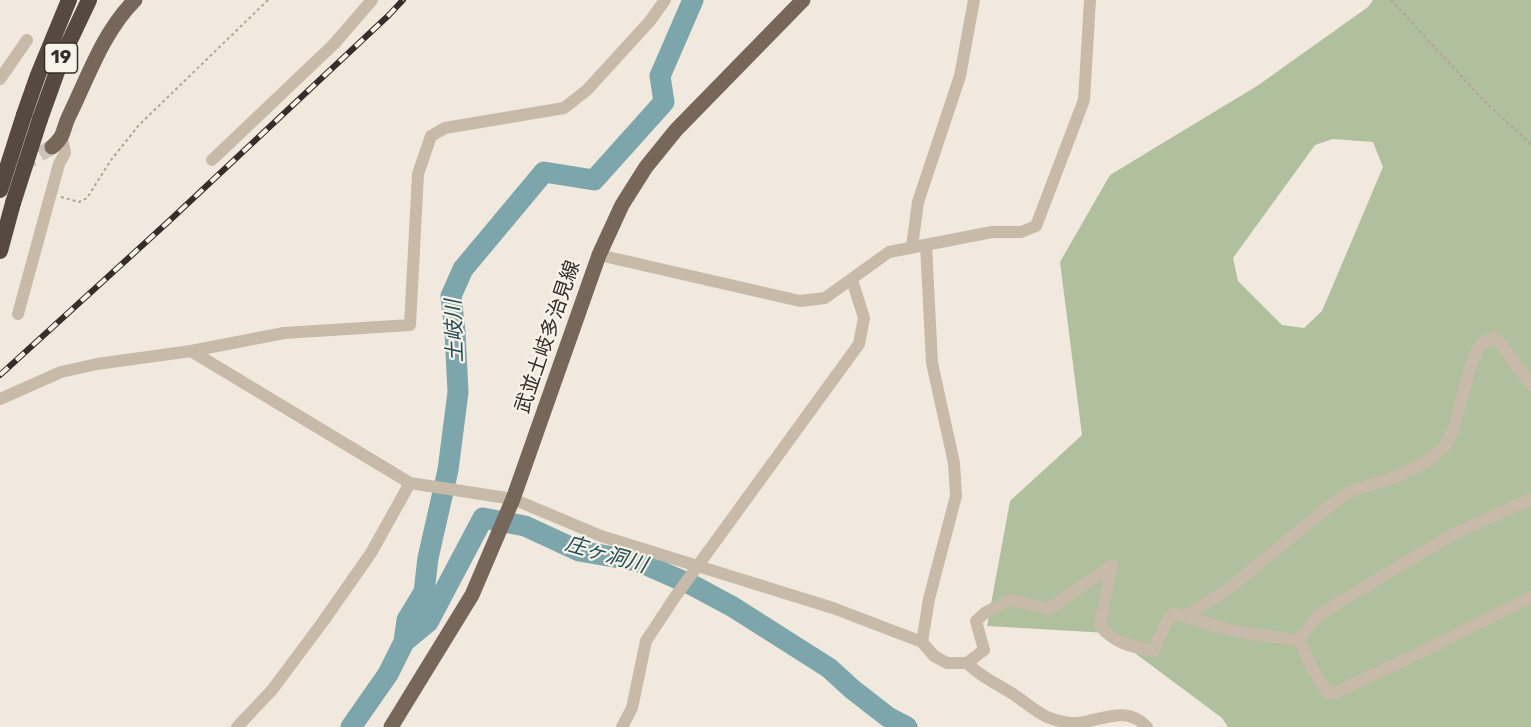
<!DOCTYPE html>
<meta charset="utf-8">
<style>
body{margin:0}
canvas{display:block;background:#f1e9dd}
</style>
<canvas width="1531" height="727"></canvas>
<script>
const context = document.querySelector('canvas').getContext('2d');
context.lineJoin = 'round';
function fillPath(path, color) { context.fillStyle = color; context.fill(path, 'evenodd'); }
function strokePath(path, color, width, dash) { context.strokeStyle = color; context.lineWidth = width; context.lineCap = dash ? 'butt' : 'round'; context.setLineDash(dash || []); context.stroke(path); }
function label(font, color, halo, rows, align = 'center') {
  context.font = font + ' Rubik,"Noto Sans JP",sans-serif'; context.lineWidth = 4.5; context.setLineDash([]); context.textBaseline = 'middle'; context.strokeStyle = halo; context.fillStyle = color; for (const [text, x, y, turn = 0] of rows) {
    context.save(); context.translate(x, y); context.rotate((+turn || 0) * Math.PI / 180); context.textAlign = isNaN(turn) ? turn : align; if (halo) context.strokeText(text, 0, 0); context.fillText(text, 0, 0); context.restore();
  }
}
fillPath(new Path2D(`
 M1373,0H1531V727H1228L1222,718L1108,633L987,626L1010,501L1082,435L1060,262L1110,175L1257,86L1368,7ZM1333,139L1373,142L1383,167L1322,311L1304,328L1282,325L1238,281L1233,258L1315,145Z`), '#b0bf9d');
strokePath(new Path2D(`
 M404,642L428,622L483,518L525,526L579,551L637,561L694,586L733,607L829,668L852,689L888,717L907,727
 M351,727L388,674L404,642L407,620L424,592L428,558L448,470L458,392L455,332L451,296L463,269L544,172L594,180L664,102L660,76L693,0`), '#7da6ac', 21);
strokePath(new Path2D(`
 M20,166L52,147`), '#ccc4b9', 15, [15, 8]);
strokePath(new Path2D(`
 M1391,0L1484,101L1531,144
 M61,197L79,202L87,198L111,160L139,125L268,0`), '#b4a493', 2, [3, 3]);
strokePath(new Path2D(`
 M0,79L27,40
 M212,160L334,44L372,0
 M912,247L918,202L960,76L974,0
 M599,255L800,301L825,298L889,252L992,232H1021L1036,226L1084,100L1090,0
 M18,314L59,164L65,153L62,138
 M191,351L410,483L513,499L601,536L833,608L922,642L934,656L947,663H967L984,650L976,621L986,612L1010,600L1049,609L1112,565L1100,625C1112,643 1133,647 1153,651L1167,621L1173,614C1190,616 1203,623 1219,627C1245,634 1271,637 1298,640L1303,648L1313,670L1328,693L1337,692L1440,643L1531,597
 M0,399L61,372L97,364L191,351L284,333L410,325L418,174L431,136L445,128L564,108L587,90L650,21L665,0
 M1187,615L1227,590L1328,507L1349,492L1395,477L1426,462L1445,446L1454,428L1471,364L1481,344L1493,338L1498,340L1531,385
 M1298,640L1319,615L1386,574L1454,534L1531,499
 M922,642L929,599L956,496L954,463L932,363L926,245
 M967,663C983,679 998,684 1016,696C1026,703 1036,712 1047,717C1054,720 1070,724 1078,723C1103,720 1127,705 1147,727
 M237,727L272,690L322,623L371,553L410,483
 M622,727L632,708L646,641L675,597L859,344L864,318L852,280`), '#c8baa9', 12);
strokePath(new Path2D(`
 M52,147C66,135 62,130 69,116C89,75 103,32 135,0
 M391,727L472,595L513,499L599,255L622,205L646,167L676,130L803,0`), '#77675b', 15);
strokePath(new Path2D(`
 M24,115L38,75L69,0
 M40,119L63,55L89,0
 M0,251L13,203`), '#564940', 16);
const rail = new Path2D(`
 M0,375L168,222L389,15L403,0`);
strokePath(rail, '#362e29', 6);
strokePath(rail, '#f8f3e9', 4, [11]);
strokePath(new Path2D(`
 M0,190L24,115
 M13,203L40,119`), '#564940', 16);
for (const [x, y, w] of [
 [61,58,33]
]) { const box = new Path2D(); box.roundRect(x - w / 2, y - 15, w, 30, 4.5); context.fillStyle = '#f8f3e9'; context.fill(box); strokePath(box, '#362e29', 1.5); }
label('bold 18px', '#362e29', null, [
 ["19",61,58]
]);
label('20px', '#362e29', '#f8f3e9', [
 ["武並土岐多治見線",548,337,-71]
]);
label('italic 21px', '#214c55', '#f8f3e9', [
 ["土岐川",455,331,-92],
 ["庄ヶ洞川",606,555,16]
]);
</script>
